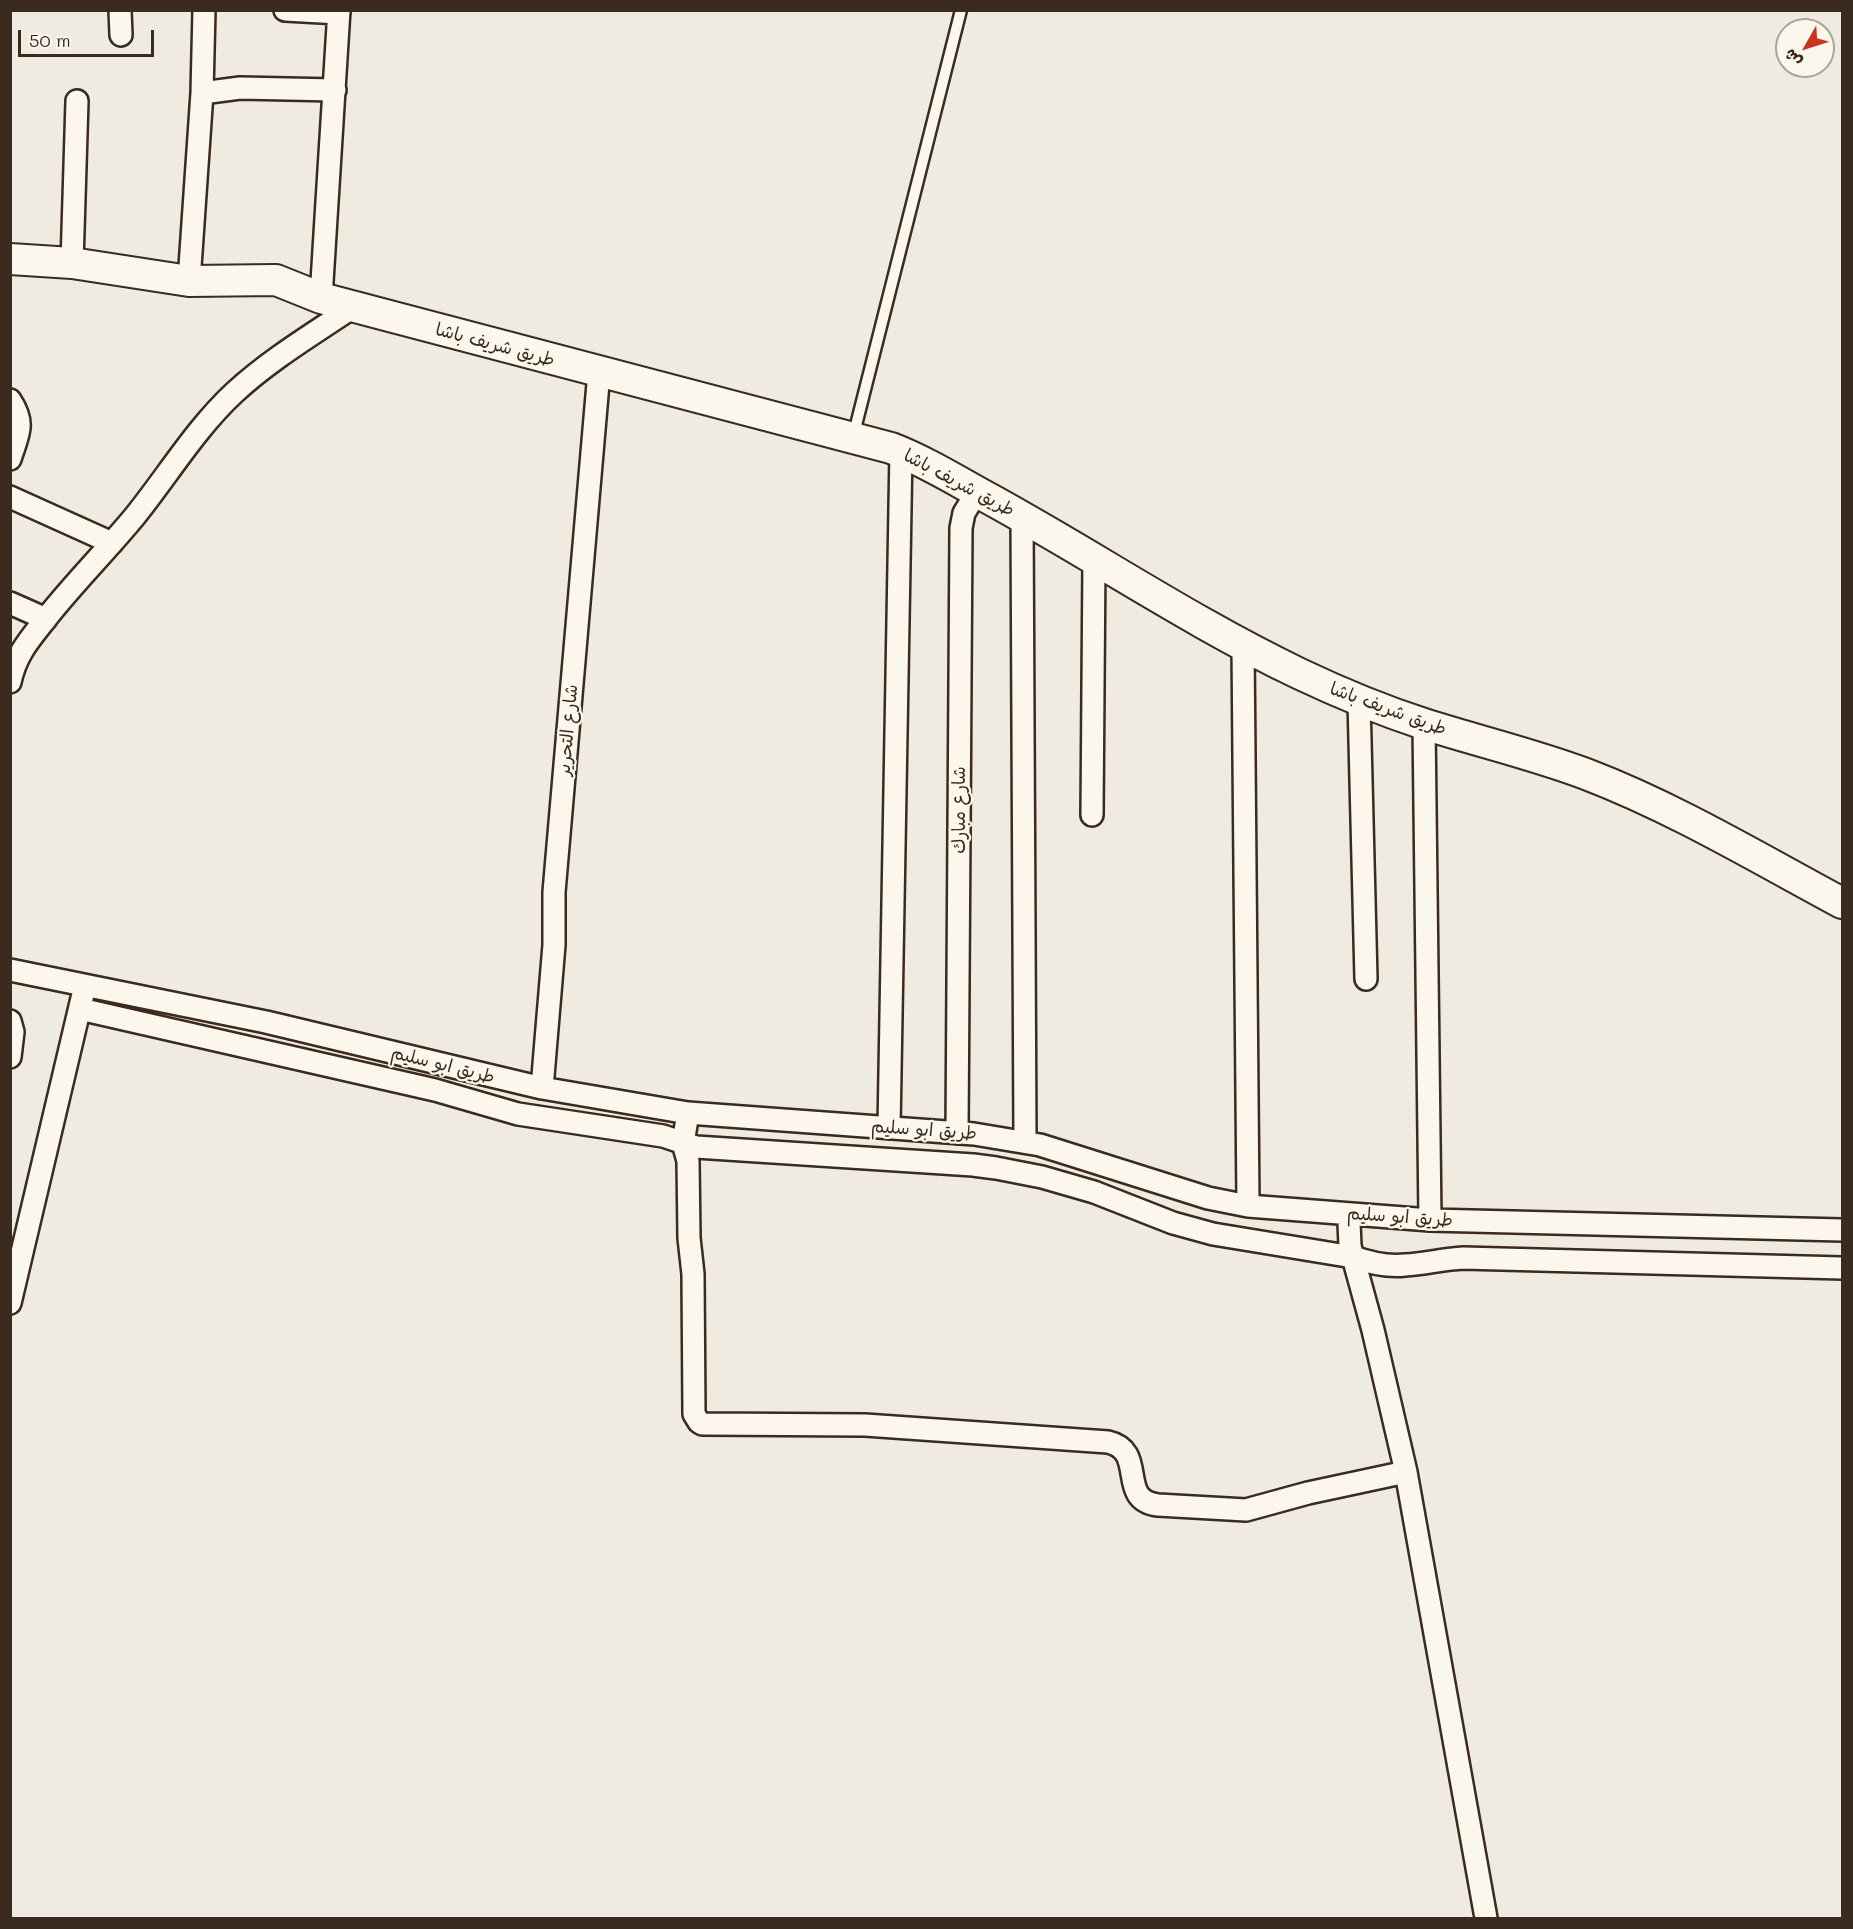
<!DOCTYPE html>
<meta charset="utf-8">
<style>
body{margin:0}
#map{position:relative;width:1853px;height:1929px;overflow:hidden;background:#f0ebe0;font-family:Mali,"Playpen Sans Arabic",sans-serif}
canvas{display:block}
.frame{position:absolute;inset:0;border:12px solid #3b2a1e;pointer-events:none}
.north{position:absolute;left:1775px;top:18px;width:60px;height:60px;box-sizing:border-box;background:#fbf7ec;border:2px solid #aea59a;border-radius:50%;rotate:231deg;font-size:16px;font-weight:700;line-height:24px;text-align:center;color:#3b2a1e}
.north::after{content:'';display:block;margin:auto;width:21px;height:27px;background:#c8321e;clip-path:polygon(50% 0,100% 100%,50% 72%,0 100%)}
.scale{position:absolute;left:18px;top:30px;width:136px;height:27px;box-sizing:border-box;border:3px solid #3b2a1e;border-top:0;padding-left:8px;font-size:18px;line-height:21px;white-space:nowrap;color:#3b2a1e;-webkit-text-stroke:4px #fbf7ec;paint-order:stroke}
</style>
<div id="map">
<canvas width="1853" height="1929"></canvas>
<div class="frame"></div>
<div class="north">ش</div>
<div class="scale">50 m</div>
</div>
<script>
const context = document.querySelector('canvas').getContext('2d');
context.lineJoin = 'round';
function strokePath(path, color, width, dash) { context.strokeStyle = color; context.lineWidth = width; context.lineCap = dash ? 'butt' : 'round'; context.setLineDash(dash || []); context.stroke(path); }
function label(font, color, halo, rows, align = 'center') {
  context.font = font + ' Mali,"Playpen Sans Arabic",sans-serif'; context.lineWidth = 4.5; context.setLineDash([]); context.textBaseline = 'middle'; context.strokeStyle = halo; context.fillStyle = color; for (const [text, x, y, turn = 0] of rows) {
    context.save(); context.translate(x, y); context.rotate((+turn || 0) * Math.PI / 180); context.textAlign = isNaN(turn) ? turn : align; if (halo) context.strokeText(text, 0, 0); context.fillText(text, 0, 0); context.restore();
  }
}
const lane = new Path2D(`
 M853,437L961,10`);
const street = new Path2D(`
 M120,10L121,35
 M285,10L339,13
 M202,93L240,88L335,90
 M72,263L77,101
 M189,281L202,93L204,10
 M321,298L339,10
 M10,400C26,424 18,434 10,459
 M10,497L112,543
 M1022,516L1025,1142
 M10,603L46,619
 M1243,645L1248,1206
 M10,682C16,653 31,638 48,616C76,581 107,550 135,516C168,475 196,428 235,392C271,359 313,334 353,307
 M1359,701L1366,979
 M1424,724L1430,1220
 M1092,815L1094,559
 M10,970L266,1022L542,1088L688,1113L974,1134L1040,1145L1208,1198L1248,1206L1430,1220L1842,1230
 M80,1009L435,1090L518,1114L663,1136L696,1147L973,1165L996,1168L1042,1177L1094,1192L1173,1223L1213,1234L1353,1257C1370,1263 1387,1267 1405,1265C1425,1264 1443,1259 1463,1258L1842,1268
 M10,1021L13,1032L10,1057
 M542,1088L554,945V892L599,372
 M688,1113L683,1143L688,1161L689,1238L693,1274L694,1414L699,1422L702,1424L865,1425L1108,1442C1148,1451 1116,1500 1158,1505L1246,1510L1308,1493L1406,1472
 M889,1128L901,451
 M957,1133L961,528L964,513L977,492
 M1352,1214L1349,1223L1350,1246L1373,1330L1406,1472L1486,1918
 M10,1303L83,994`);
const secondary = new Path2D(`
 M10,259L72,263L189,281L276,280L321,298L891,448C925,461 957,481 990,499C1094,556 1193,623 1300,674C1340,693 1381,710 1424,724C1477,741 1533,754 1586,774C1675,808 1758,858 1842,903`);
strokePath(lane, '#3b2a1e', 15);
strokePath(street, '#3b2a1e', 26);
strokePath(secondary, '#3b2a1e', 34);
strokePath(lane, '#fbf7ec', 10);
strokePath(street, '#fbf7ec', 21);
strokePath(secondary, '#fbf7ec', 30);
label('18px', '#3b2a1e', '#fbf7ec', [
 ["طريق شريف باشا",495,345,15],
 ["طريق شريف باشا",959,483,28],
 ["طريق شريف باشا",1388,709,20],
 ["شارع التحرير",568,730,-85],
 ["شارع مبارك",959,810,-90],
 ["طريق ابو سليم",443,1065,14],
 ["طريق ابو سليم",924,1130,4],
 ["طريق ابو سليم",1400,1217,4]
]);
</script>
